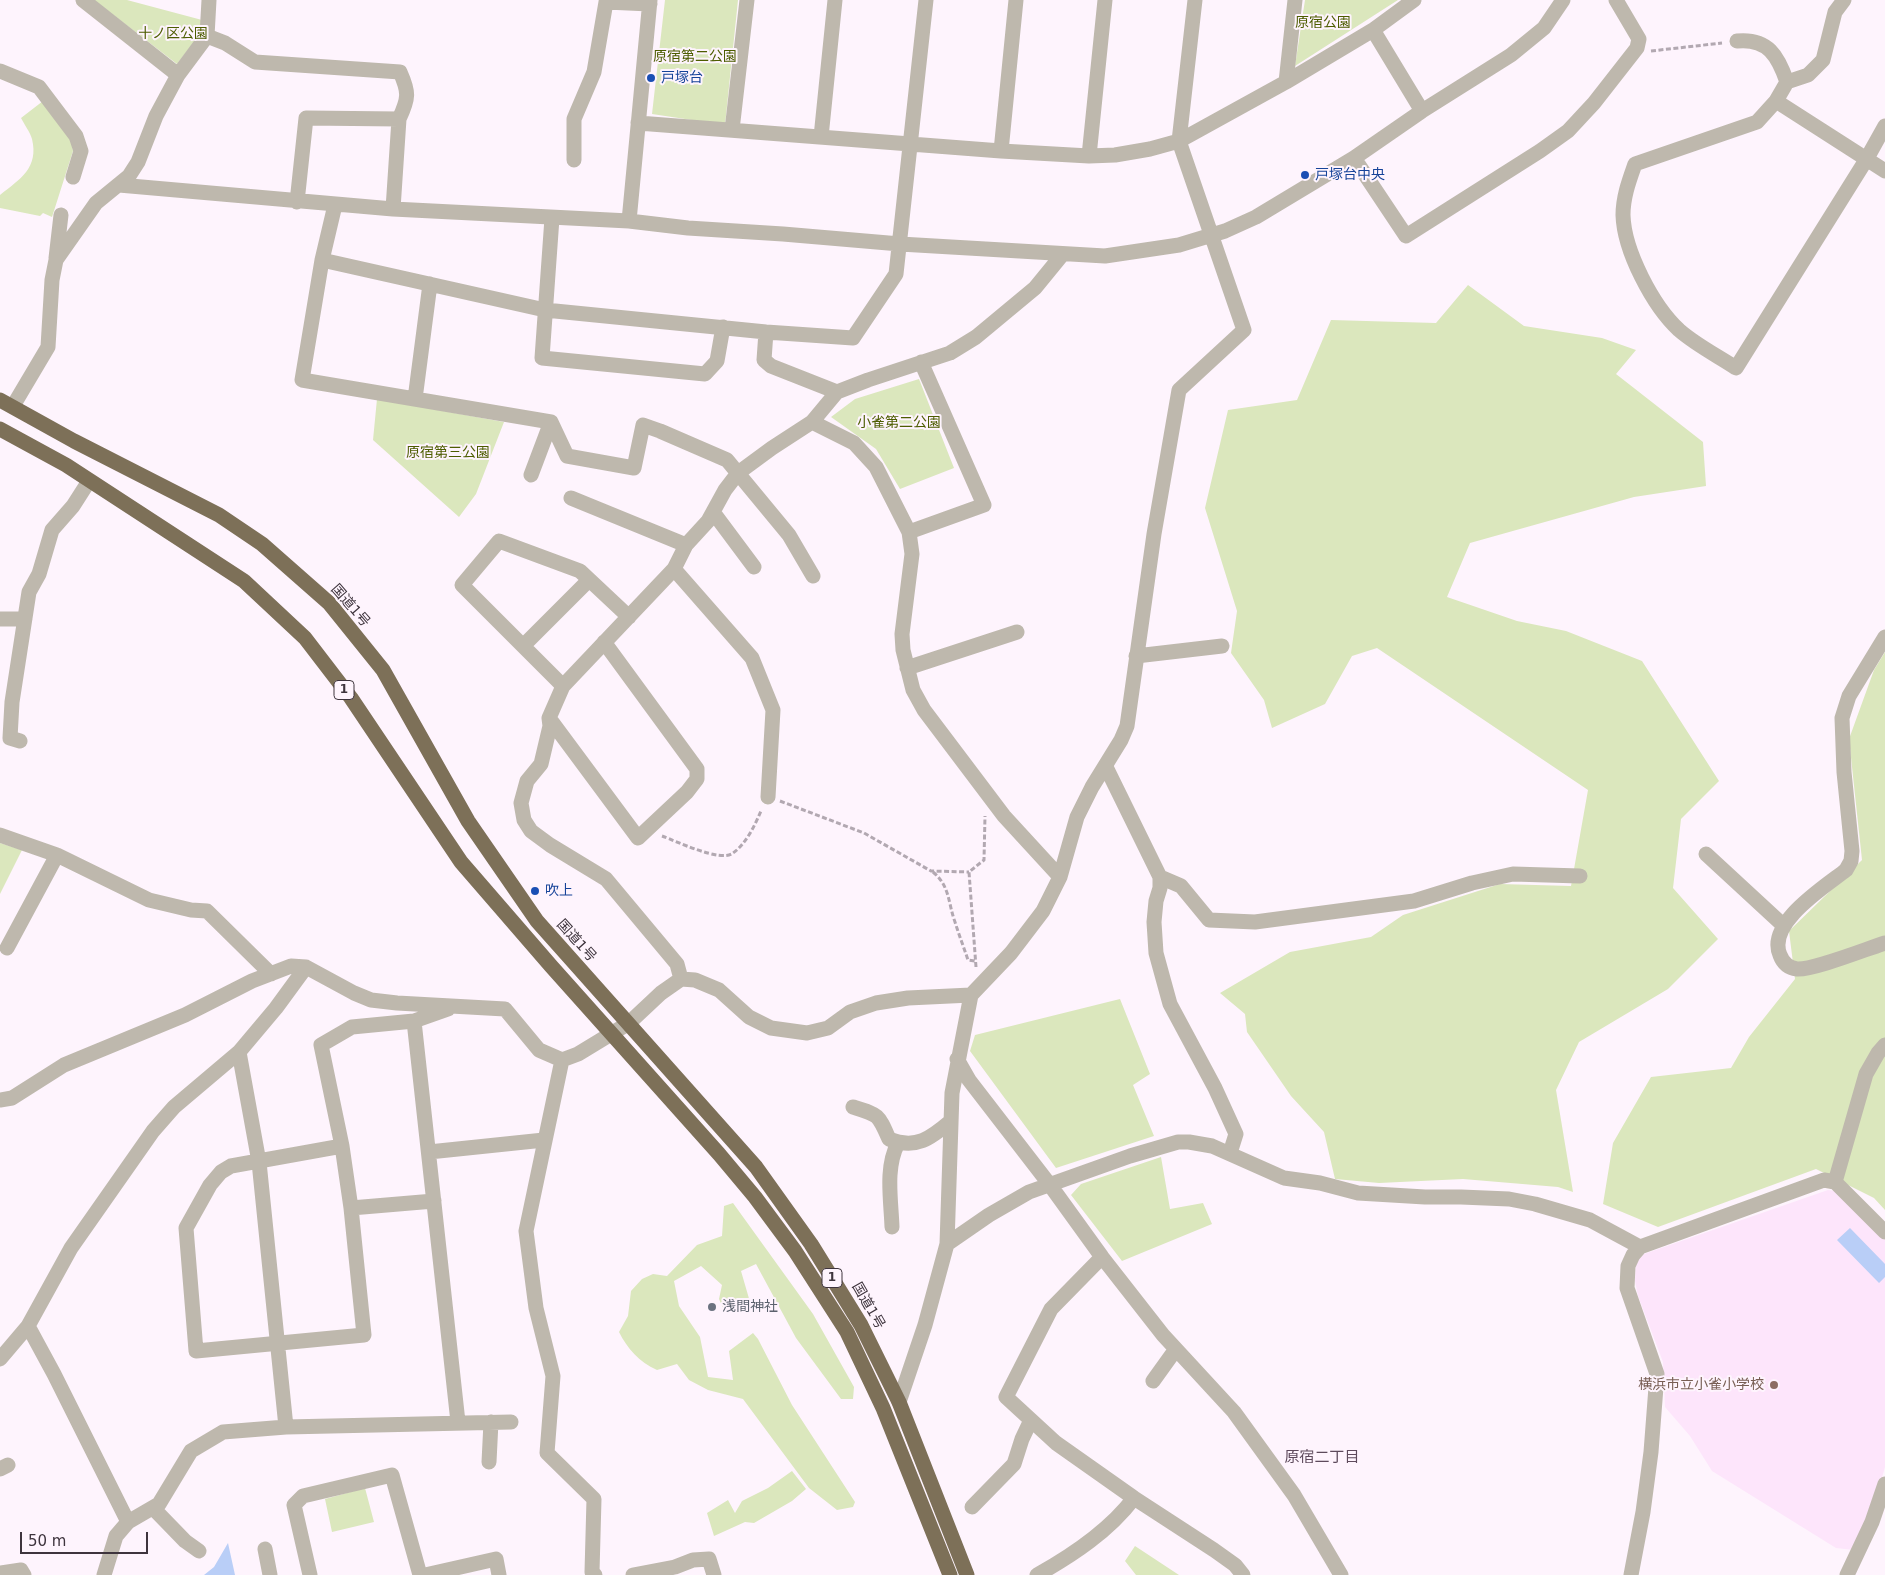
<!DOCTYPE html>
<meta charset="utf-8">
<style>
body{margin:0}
#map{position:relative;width:1885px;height:1575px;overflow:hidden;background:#fef4fd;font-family:"DejaVu Sans",sans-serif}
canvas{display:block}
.scale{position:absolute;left:20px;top:1532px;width:128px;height:22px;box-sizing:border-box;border:2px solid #3e343d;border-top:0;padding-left:6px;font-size:15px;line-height:18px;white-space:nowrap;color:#3e343d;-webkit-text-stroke:4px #fef4fd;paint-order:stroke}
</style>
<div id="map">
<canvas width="1885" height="1575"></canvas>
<div class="scale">50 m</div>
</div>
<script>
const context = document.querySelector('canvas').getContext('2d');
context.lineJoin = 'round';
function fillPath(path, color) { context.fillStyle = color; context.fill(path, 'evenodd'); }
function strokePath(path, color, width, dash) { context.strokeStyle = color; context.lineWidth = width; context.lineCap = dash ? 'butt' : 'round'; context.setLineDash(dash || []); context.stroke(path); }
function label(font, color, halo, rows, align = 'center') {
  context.font = font + ' "DejaVu Sans","Noto Sans JP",sans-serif'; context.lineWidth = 4; context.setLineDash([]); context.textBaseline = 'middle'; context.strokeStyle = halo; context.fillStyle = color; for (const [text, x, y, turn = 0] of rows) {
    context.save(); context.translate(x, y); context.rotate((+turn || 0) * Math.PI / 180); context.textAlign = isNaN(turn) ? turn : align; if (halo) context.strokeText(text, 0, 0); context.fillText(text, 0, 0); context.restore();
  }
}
fillPath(new Path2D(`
 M1828,1190L1836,1191L1885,1240V1467L1869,1523L1854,1550L1836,1548L1712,1471L1690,1436L1665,1407L1663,1362L1638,1296L1635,1281L1636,1262L1644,1254Z`), '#fde5fb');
fillPath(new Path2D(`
 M94,0H127L202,20L200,34L177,64Z
 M665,0H738L725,125L652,114Z
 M1305,0H1398L1295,66Z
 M43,101L72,142L73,151L52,217L43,213L40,216L0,208V195C20,179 39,168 32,139C30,132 24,124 21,118Z
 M1468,285L1524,326L1602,338L1636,350L1616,374L1703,442L1706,486L1634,497L1470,543L1447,597L1517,621L1566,631L1642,661L1719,781L1681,819L1673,888L1718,939L1668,989L1579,1042L1556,1090L1573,1192L1558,1187L1463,1179L1379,1183L1335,1179L1324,1132L1291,1096L1247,1032L1245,1014L1220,993L1290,952L1371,937L1403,915L1500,884L1571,886L1588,790L1377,648L1352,656L1325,704L1272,728L1264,700L1231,653L1237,611L1205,508L1228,410L1297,400L1331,320L1436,323Z
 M919,379L954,468L900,489L876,449L831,417L855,399Z
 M377,399L504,422L476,494L459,517L373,440Z
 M1885,652V1210L1874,1198L1816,1169L1658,1227L1603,1204L1613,1143L1651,1077L1731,1068L1749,1037L1795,979L1789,931L1862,860L1849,739L1874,670Z
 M0,843L22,850L0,894Z
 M1120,999L1150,1074L1133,1085L1154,1136L1056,1168L970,1051L975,1035Z
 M1161,1157L1170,1209L1203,1203L1212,1224L1122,1261L1071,1195L1081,1184Z
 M733,1203L813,1314L854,1387L853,1399H841L796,1338L756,1264L741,1271L750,1302L733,1311L724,1310L719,1299L722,1285L701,1266L674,1281L679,1306L700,1337L708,1377L733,1380L729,1351L753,1333L758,1339L792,1405L855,1502L853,1507L837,1510L809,1488L743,1399L708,1390L689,1380L677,1364L657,1370C639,1362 627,1348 619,1332L628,1316L631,1291L642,1279L653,1274L667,1276L697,1245L722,1236L724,1206Z
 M792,1471L806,1489L792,1501L754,1523L745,1522L714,1536L707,1513L728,1500L735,1513L742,1501L768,1488Z
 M365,1488L374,1522L332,1532L325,1499Z
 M1135,1546L1179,1575H1136L1125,1561Z`), '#dbe7bd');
fillPath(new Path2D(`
 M1850,1228L1885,1264V1277L1879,1283L1837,1240Z
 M228,1543L235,1575H204L214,1567Z`), '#b9cef7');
strokePath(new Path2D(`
 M1651,51L1722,43
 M780,801L864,833L931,871L969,872
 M662,836C676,841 721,863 733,853C746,844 755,825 761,811
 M933,872C950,886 948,903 955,922C959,935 964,948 968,960L975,961
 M976,967L969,872L984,860L985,816`), '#b2a8b1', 3, [5, 2.5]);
strokePath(new Path2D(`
 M83,0L178,75
 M1373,30L1422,111
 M207,36L225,43L255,62L400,72C409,92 409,98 399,119L393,209
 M1737,41C1768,38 1778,56 1787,82
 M0,71L39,87L76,136L81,151L73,177
 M1286,82L1295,0
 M1776,101L1787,82L1808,75L1823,60L1835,12L1844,0
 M638,123L1001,151L1089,156L1115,155L1150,149L1179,141L1286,82L1373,30L1414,0
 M1885,126L1866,160L1736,368C1718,356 1696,345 1679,330C1653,306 1624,251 1623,215C1623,197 1629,181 1635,164L1757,122L1776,101L1885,171
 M732,130L747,0
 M821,137L835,0
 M1001,151L1016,0
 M1089,156L1105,0
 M1354,158L1406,236L1540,151L1568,131L1594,103L1637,48L1639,39L1616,0
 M574,160V119L594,72L606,2L650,4
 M119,185L393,209L629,221L688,228L783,234L900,244L1105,256L1179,245L1225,231L1256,217L1354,158L1422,111L1511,55L1544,28L1563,0
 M297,202L306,118L399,119
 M335,205L322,260L302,380L551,422L567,456L634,468L643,425L660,431L727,460L789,535L813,576
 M552,218L542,358L705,374L717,361L723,327
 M629,221L650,0
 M56,258L61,215
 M322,260L545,310L766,332L853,338L896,274L926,0
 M766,332L764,360L771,366L837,392
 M415,399L430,284
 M13,406L48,347L52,280L56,260L96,203L129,176L138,162L156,116L178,75L207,36L209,0
 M812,422L854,443L876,467L909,532L912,554L902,634L903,650L913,690L924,710L1004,816L1060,877
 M531,475L551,422
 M571,498L686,545
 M713,512L754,567
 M909,532L984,505L921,362
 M674,569L752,658L773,710L768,797
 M0,619H25
 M1885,637L1849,696L1842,718L1844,772L1852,851L1851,861L1846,870C1826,886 1766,923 1780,955C1783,963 1789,968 1797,969C1814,970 1866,949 1885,943
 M523,646L589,580
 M1136,656L1222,646
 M907,668L1017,632
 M563,686L462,585L499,541L580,571L629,617
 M549,718L638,838L687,792L697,779V769L604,642
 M20,741L10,738L12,702L29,592L39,574L52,530L73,506L89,481
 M1106,767L1160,877V888L1156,901L1154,922L1156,953L1170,1004L1215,1088L1236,1134L1230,1153
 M0,835L57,855L149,900L191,910L207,911L271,974
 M1706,854L1784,926
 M1160,877L1181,886L1209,920L1255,922L1414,901L1472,883L1513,874L1580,876
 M7,948L57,855
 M681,979L677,964L606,879L550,845L531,831L524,820L521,803L527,781L541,764L550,726L549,718L563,686L674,569L686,545L708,521L725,490L738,473L772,448L812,422L837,392L868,380L950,353L976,337L1035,288L1062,255
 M414,1021L458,1422
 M239,1052L259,1162L286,1427
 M957,1059L969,1080L1050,1185L1102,1257L1163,1335L1234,1412L1294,1495L1341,1575
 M562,1060L526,1231L536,1308L553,1376L547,1453L594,1499L592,1572L595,1575
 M0,1100L12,1098L64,1065L185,1015L252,981L291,966L306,967L354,993L371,1000L397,1003L505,1009L539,1050L562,1060L578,1054L629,1023L661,993L681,979L695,980L719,990L749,1017L771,1028L807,1033L828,1028L850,1012L876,1003L908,998L971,995
 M853,1107C879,1115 878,1114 889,1139C916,1150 931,1138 951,1121
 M342,1146L351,1208L364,1335L196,1351L186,1228L210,1185L221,1172L231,1166L342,1146L321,1045L352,1027L414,1021L448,1009
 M429,1152L544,1140
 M1835,1182L1866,1074L1878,1053L1885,1045
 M351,1208L434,1201
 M892,1227C891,1199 885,1168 898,1143
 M947,1244L989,1215L1029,1192L1130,1156L1178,1142H1189L1212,1146L1284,1178L1320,1183L1358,1193L1425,1197H1461L1509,1199L1535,1204L1590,1220L1640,1247
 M1102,1257L1051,1309L1006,1397L1056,1443L1134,1498L1214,1550L1235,1565L1243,1575
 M28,1326L54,1374L128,1522
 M0,1359L28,1326L71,1248L153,1131L174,1107L239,1052L276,1008L306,967
 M1153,1381L1176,1349
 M899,1402L925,1325L947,1244L952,1093L971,995L1011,953L1043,911L1060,877L1077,817L1092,787L1121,740L1127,726L1154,534L1179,390L1244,330L1179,141L1195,0
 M489,1462L491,1422
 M0,1469L8,1465
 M972,1507L1014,1464L1022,1439L1031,1420
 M153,1508L185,1541L199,1551
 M265,1549L270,1575
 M0,1573L21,1570L24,1575
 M104,1575L116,1536L128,1522L159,1504L191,1451L223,1432L286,1427L511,1422
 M310,1575L294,1505L303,1496L392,1475L420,1575
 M425,1575L496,1559L499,1575
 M633,1575L675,1567L693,1560L709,1559L714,1575
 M1037,1575C1073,1555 1109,1531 1134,1498
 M1631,1575L1643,1512L1651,1452L1657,1374L1627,1288L1628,1266L1633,1255L1640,1247L1824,1180L1835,1182L1885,1232
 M1847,1575L1872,1522L1885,1484`), '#beb8ad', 15);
strokePath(new Path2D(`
 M0,400L74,441L219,515L262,544L329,603L383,670L468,821L537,921L756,1167L811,1244L861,1325L899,1402L967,1575
 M0,429L66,465L244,581L305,638L351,698L461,862L551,966L719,1154L755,1197L795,1251L847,1332L883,1408L950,1575`), '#7d7058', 15);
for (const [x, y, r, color] of [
 [651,78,5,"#1a4fb4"],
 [1305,175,5,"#1a4fb4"],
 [535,891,5,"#1a4fb4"],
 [712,1307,5,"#6b7280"],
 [1774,1385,5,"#8d6e63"]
]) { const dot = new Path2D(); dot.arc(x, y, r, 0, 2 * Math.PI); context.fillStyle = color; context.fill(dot); strokePath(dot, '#fef4fd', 2); }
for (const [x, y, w] of [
 [344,690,20],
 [832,1278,20]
]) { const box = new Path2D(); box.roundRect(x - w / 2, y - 9.5, w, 19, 4); context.fillStyle = '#fef4fd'; context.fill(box); strokePath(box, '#3e343d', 1); }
label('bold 12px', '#3e343d', null, [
 ["1",344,690],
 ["1",832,1278]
]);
label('14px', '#4d5d00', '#fef4fd', [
 ["原宿公園",1323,23],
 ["十ノ区公園",173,34],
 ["原宿第二公園",695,57],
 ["小雀第二公園",899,423],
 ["原宿第三公園",448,453]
]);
label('14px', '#164399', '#fef4fd', [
 ["戸塚台",661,78],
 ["戸塚台中央",1315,175],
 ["吹上",545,891]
], 'left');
label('14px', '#3e343d', '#fef4fd', [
 ["国道1号",350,606,49],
 ["国道1号",576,941,48],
 ["国道1号",868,1306,60]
]);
label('14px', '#5b616d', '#fef4fd', [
 ["浅間神社",722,1307]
], 'left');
label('14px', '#785e54', '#fef4fd', [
 ["横浜市立小雀小学校",1764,1385]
], 'right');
label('15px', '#5e4a5c', '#fef4fd', [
 ["原宿二丁目",1322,1458]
]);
</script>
